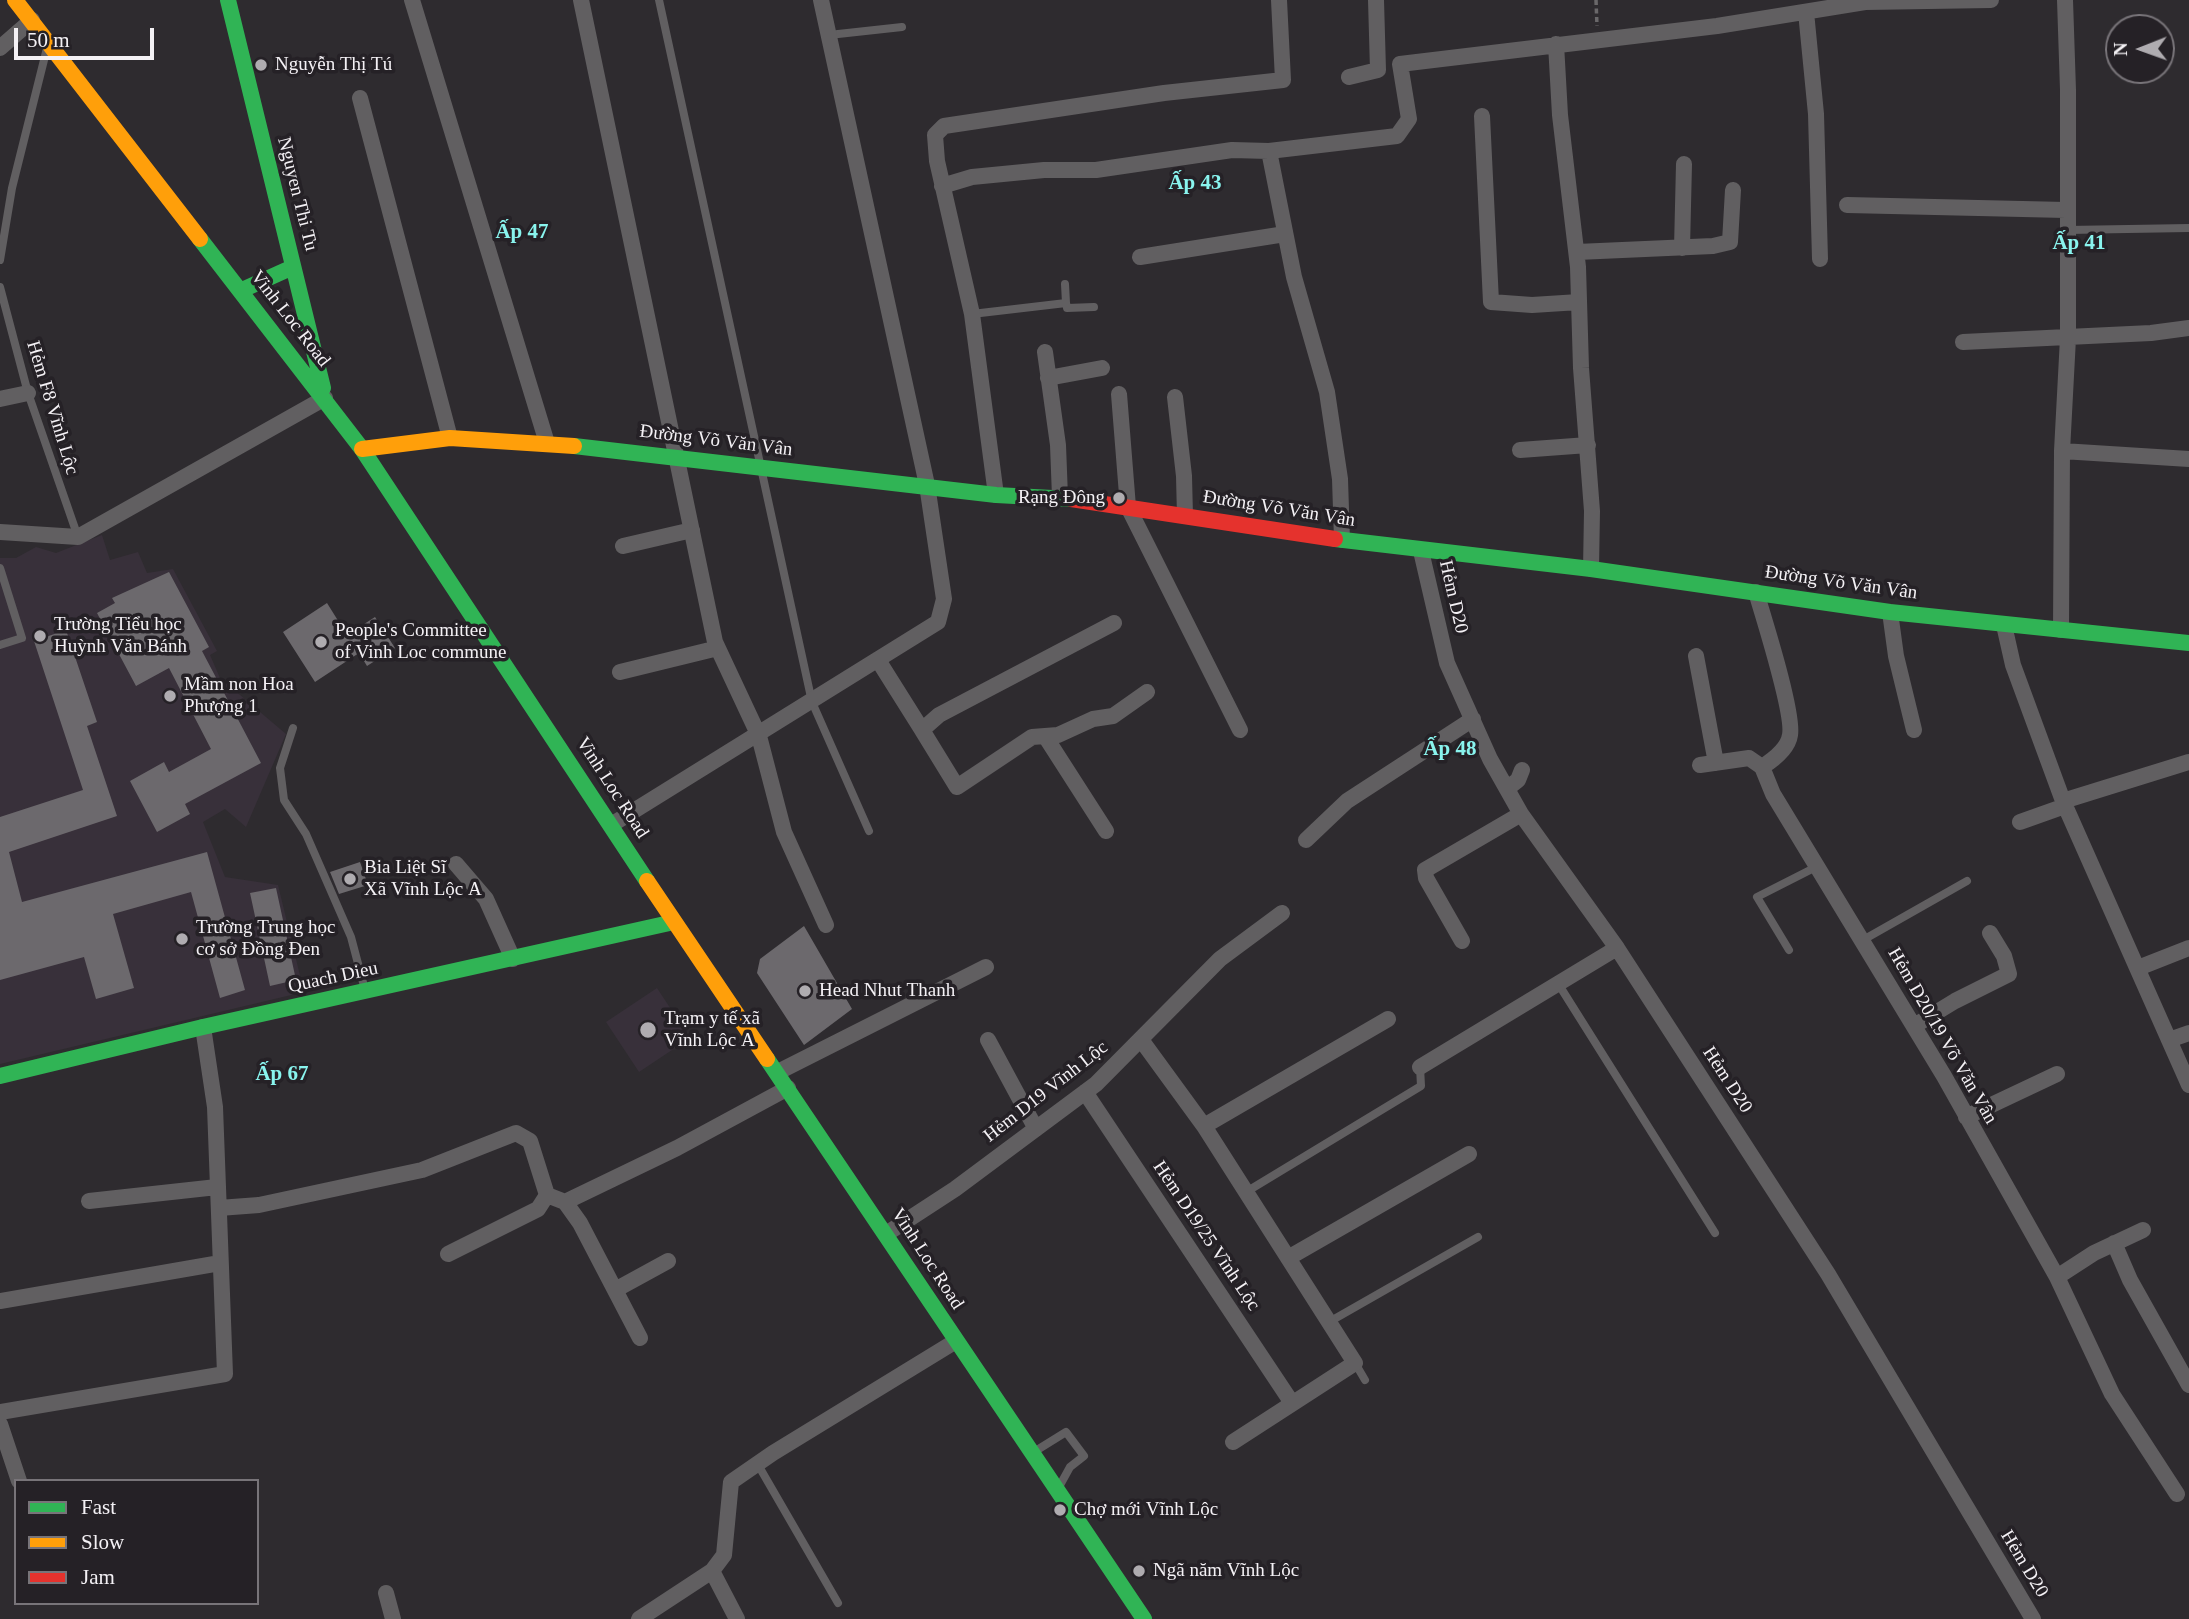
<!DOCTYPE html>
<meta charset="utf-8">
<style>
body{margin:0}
#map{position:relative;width:2189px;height:1619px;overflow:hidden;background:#2e2b2f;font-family:"Times New Roman",serif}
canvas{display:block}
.legend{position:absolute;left:14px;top:1479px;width:245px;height:126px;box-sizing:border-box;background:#252126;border:2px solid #787479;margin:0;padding:9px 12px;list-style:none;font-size:21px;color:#f4f1f5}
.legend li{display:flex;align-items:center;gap:14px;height:35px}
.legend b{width:35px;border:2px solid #787479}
.north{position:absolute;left:2105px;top:14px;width:70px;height:70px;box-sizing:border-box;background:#252126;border:2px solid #787479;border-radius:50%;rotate:269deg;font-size:19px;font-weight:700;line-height:28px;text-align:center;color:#f4f1f5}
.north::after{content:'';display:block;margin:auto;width:24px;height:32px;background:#afacb0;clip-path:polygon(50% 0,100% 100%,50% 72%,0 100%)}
.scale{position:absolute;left:14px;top:28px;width:140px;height:32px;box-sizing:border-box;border:4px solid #f4f1f5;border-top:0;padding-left:9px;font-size:21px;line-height:24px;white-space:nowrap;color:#f4f1f5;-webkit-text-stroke:5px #252126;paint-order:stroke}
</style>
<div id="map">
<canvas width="2189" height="1619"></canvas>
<ul class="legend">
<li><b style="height:9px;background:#30b455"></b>Fast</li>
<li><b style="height:9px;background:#ff9f0a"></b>Slow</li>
<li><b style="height:9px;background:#e5322d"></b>Jam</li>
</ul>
<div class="north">N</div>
<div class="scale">50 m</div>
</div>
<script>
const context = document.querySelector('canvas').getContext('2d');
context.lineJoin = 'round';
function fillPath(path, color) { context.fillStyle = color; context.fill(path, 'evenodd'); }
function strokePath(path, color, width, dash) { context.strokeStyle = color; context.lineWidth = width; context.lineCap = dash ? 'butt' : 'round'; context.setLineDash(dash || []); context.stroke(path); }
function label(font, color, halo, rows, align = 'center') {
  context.font = font + ' "Times New Roman",serif'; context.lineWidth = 7; context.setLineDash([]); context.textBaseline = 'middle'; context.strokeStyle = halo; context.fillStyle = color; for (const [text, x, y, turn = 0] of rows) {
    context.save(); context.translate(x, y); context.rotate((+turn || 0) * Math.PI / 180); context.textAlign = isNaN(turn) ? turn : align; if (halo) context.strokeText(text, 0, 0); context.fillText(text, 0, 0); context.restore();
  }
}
fillPath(new Path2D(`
 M102,535L110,560L138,552L147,573L173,569L217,651L210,655L220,678L286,734L246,827L225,809L203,822L225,877L278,885L304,992L0,1064V558H16L36,547L56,553Z
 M657,988L690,1038L639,1072L606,1022Z`), '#38303a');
fillPath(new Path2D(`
 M169,572L209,647L202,651L261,763L185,804L190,814L157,832L130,781L164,762L169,772L211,749L169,668L136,686L97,613L115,603L112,598Z
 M327,603L347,635L375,617L395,648L367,666L359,653L315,682L283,632Z
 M66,630L97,722L87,726L117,816L9,852L22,902L207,852L245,990L220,998L191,892L113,914L134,988L96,999L84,957L0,980V817L83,790L34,641Z
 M360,862L368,885L339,894L330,872Z
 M276,888L296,980L270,986L250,893Z
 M804,926L852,1009L804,1045L757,973L760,959Z`), '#6c696d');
strokePath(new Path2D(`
 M1596,0L1597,26`), '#6a686a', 3.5, [5, 3.5]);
strokePath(new Path2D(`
 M659,0L812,702L869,831
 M829,35L902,27
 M2067,230L2189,228
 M0,260L12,188L47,48
 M0,287L28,393L78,537
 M1066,303L1067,308L1094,307
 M972,314L1066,303L1065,284
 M0,568L22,638L0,645
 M293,728L280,768L284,800L306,834L351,937L365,990
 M1863,940L1967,881
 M1789,950L1757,897L1818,866
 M1559,985L1715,1233
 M1246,1192L1421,1086L1420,1067
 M1329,1322L1478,1237
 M1355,1363L1365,1380
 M1037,1450L1066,1432L1084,1456L1070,1467L1059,1487
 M757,1463L838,1603`), '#615f61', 8);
strokePath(new Path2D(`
 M412,0L547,443
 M581,0L715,642L759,736L784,832L826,925
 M1806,12L1816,114L1820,259
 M1556,44L1560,115L1578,267L1581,368L1592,511L1591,569
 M0,48L32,20
 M1349,77L1378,70L1376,0
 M360,98L450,438
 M1482,116L1491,302L1532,305L1579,302
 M1269,151L1294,277L1327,392L1340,479L1342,540
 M942,186L972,177L1044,170H1096L1232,150L1269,151L1397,136L1409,119L1400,64L1717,26L1865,2L1991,0
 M1847,205L2066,210
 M1682,248L1684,164
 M1577,252L1713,246L1730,242L1733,190
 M1140,257L1285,234
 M1963,342L2151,333L2189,328
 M1045,352L1058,445L1060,497
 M1048,378L1102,368
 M1119,394L1128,507L1240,730
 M1175,397L1184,476L1185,516
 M0,399L28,393
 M1520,450L1588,445
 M2062,451L2189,459
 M996,495L972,314L937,161L935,135L944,126L1164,93L1283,80L1279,0
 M0,532L78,537L325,398
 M623,546L692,530
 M1421,551L1447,663L1490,759L1521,814L1617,948L1828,1274L2033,1619
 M1756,592C1764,619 1794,713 1790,735C1788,749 1773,760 1762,767L1773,794L1944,1076L2057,1277L2112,1394L2177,1494
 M1890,612L1896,656L1914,730
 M2004,625L2013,665L2063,801L2189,1085
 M2061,630L2062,451L2068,338V90L2065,0
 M1696,656L1716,763
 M878,660L922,730L939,715L1114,623
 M620,672L718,648
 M922,730L957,787L1032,737L1058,735L1093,719L1113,716L1147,692
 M1045,736L1106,831
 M1700,765L1749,758L1762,767
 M1508,788L1518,780L1522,770
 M2063,801L2189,762
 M2020,822L2065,806
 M611,825L938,622L944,599L927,485L821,0
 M1306,840L1347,801L1473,719
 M456,864L486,899L513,959
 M1462,941L1426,878L1425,870L1521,814
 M2138,968L2189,948
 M1914,1026L1955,1001L2009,974L2004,956L1990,933
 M988,1040L1036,1129
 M2169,1040L2189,1033
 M1142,1041L1204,1126L1355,1363L1233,1442
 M1420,1067L1617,948
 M778,1072L986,967
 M1085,1092L1292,1403
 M1966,1117L2057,1074
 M1204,1126L1388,1019
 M547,1195L565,1202L677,1148L788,1088
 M89,1201L217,1187
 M565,1202L580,1223L640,1338
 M219,1208L259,1205L422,1170L516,1133L530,1141L547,1195L538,1209L448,1254
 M886,1234L955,1189L1096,1084L1220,959L1282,913
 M2114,1243L2130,1280L2189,1385
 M1288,1258L1469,1154
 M2057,1277L2094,1253L2143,1230
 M615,1290L668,1261
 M0,1301L220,1263
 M0,1412L225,1374L215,1107L203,1027
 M0,1424L19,1481
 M712,1571L737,1619
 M386,1593L393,1619
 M639,1619L712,1571L724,1555L731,1482L773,1453L956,1341`), '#615f61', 16);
strokePath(new Path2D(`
 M228,0L323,388
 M200,239L362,449L647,881
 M242,290L293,267
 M574,446L996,495L1071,499
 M1335,539L1591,569L1890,612L2189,643
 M767,1059L1144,1619
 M0,1076L203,1027L674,922`), '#30b455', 16);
strokePath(new Path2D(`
 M15,0L200,239
 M362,449L450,438L574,446
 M647,881L767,1059`), '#ff9f0a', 16);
strokePath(new Path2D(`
 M1071,499L1335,539`), '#e5322d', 16);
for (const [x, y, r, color] of [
 [261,65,7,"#afacb0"],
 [1119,498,7,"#afacb0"],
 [40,636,7,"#afacb0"],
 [321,642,7,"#afacb0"],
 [170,696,7,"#afacb0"],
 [350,879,7,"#afacb0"],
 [182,939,7,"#afacb0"],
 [805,991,7,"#afacb0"],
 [648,1030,9,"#afacb0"],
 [1060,1510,7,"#afacb0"],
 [1139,1571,7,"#afacb0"]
]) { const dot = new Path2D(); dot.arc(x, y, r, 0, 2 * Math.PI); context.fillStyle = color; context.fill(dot); strokePath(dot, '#252126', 2.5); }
label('19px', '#f4f1f5', '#252126', [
 ["Nguyễn Thị Tú",275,65],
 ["Rạng Đông",1105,498,"right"],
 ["Trường Tiểu học",54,625],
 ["Huỳnh Văn Bánh",54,647],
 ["People's Committee",335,631],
 ["of Vinh Loc commune",335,653],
 ["Mầm non Hoa",184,685],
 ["Phượng 1",184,707],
 ["Bia Liệt Sĩ",364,868],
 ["Xã Vĩnh Lộc A",364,890],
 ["Trường Trung học",196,928],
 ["cơ sở Đồng Đen",196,950],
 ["Head Nhut Thanh",819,991],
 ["Trạm y tế xã",664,1019],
 ["Vĩnh Lộc A",664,1041],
 ["Chợ mới Vĩnh Lộc",1074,1510],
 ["Ngã năm Vĩnh Lộc",1153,1571]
], 'left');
label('19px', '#f4f1f5', '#252126', [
 ["Nguyen Thi Tu",297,194,76],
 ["Vinh Loc Road",290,319,52],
 ["Hẻm F8 Vĩnh Lộc",52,408,73],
 ["Đường Võ Văn Vân",716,441,7],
 ["Đường Võ Văn Vân",1279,509,9],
 ["Đường Võ Văn Vân",1841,583,8],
 ["Hẻm D20",1453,597,77],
 ["Vinh Loc Road",612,788,57],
 ["Quach Dieu",333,978,-12],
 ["Hẻm D20/19 Võ Văn Vân",1942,1036,60],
 ["Hẻm D20",1727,1080,57],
 ["Hẻm D19 Vĩnh Lộc",1046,1092,-38],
 ["Hẻm D19/25 Vĩnh Lộc",1206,1236,56],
 ["Vinh Loc Road",927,1259,57],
 ["Hẻm D20",2024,1564,59]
]);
label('bold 21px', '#89f4ee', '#252126', [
 ["Ấp 43",1195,184],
 ["Ấp 47",522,233],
 ["Ấp 41",2079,244],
 ["Ấp 48",1450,750],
 ["Ấp 67",282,1075]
]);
</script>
